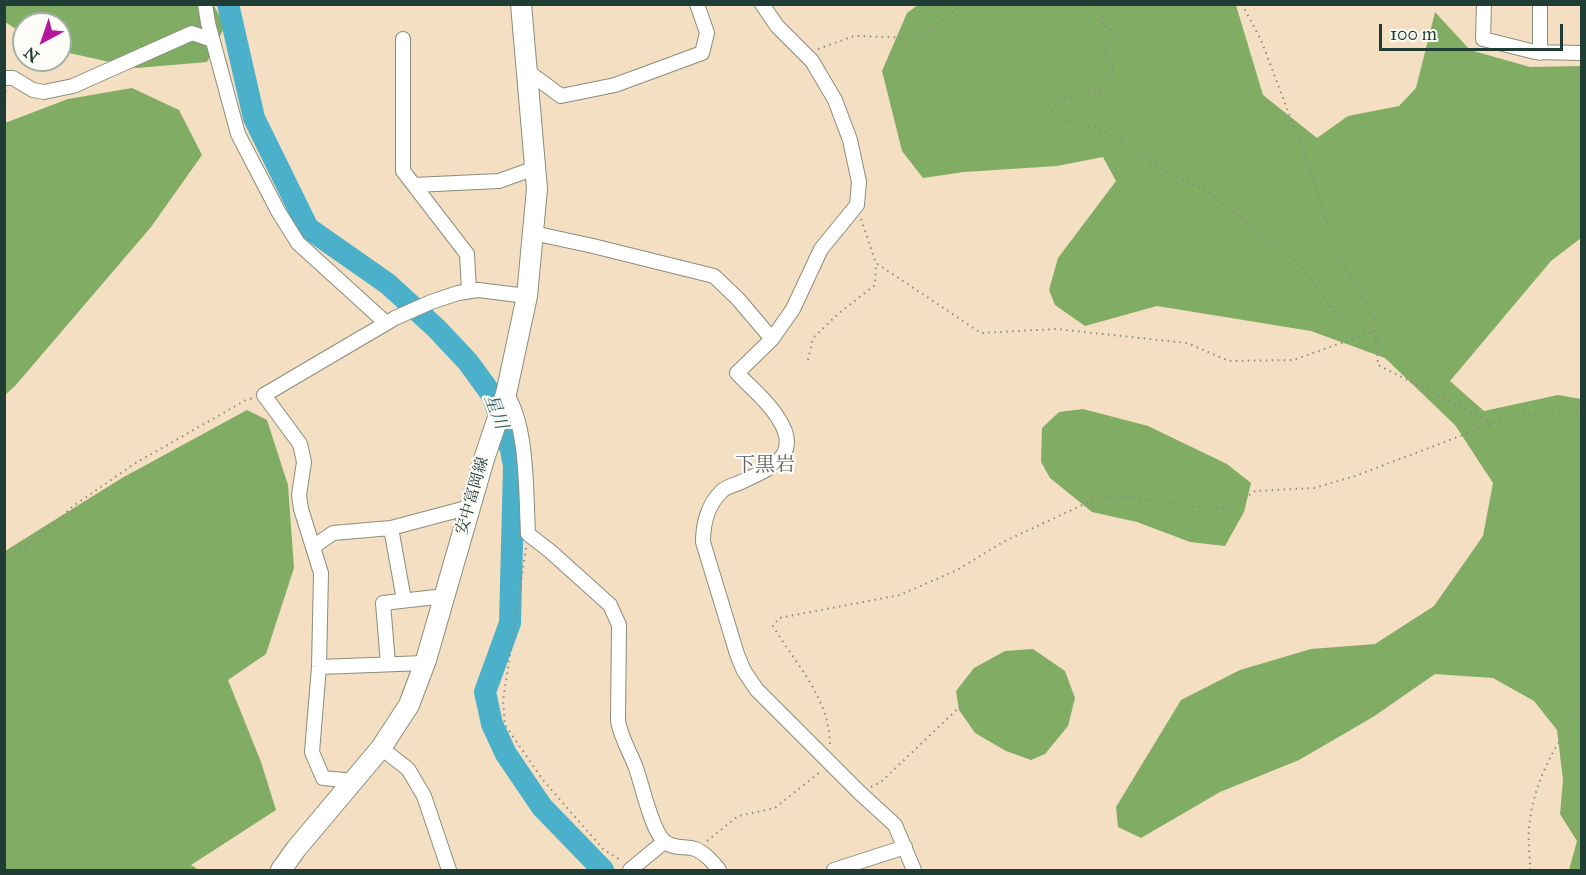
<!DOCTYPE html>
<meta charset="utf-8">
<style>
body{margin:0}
#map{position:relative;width:1586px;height:875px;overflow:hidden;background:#f4dfc3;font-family:"IM FELL Great Primer",serif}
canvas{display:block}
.frame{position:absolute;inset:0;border:6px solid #1f3d34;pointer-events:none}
.north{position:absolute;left:12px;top:12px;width:60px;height:60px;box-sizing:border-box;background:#fdfcf7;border:2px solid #a4b0a9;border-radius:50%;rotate:220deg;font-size:16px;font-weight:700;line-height:24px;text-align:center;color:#1f3d34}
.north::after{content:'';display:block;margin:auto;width:21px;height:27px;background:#b5179e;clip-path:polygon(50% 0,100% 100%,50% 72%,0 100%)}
.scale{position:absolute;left:1379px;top:24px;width:184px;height:27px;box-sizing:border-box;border:3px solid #1f3d34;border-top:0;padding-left:8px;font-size:18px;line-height:21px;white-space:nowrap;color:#1f3d34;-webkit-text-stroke:4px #fdfcf7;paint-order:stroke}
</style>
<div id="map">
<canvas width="1586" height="875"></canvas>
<div class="frame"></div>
<div class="north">N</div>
<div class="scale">100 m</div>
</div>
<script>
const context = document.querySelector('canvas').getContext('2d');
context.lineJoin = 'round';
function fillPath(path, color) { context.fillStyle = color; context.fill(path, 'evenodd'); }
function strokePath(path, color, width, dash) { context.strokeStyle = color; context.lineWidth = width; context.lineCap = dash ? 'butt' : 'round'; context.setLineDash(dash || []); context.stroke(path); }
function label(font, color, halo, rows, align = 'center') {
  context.font = font + ' "IM FELL Great Primer","Noto Serif JP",serif'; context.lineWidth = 4.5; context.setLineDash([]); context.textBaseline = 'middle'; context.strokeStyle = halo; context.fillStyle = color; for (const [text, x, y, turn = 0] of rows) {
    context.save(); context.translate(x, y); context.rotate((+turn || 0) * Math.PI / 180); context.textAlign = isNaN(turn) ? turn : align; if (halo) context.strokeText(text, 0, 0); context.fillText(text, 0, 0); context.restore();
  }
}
fillPath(new Path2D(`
 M213,4L225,26L207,62L137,68L60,51V24H24V34L5,22V5Z
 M918,5H1236L1263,95L1317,138L1348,116L1399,106L1416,88L1435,12L1470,50L1530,67L1581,66V238L1551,261L1450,381L1484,411L1558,395L1581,399V870H1569L1577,841L1560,814L1563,780L1557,730L1534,701L1493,678L1435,674L1373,717L1299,760L1220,792L1141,838L1118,827L1116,807L1181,700L1240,670L1311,649L1375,644L1434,606L1483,536L1493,483L1455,425L1385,358L1311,331L1157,306L1085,326L1055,305L1049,290L1058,258L1116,181L1103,157L1057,166L964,172L923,178L902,151L882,71L907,13Z
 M132,88L179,110L202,155L151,227L15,386L5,395V123L68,99Z
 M1083,409L1148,426L1227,464L1251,483L1244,512L1225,546L1190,542L1137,522L1092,512L1050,478L1041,462L1042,428L1059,412Z
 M247,410L267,420L288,485L294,568L266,654L228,680L261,762L276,810L191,865L199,870H5V551L122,478Z
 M1033,649L1065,671L1075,698L1068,726L1045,754L1031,760L1006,751L975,733L959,710L956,691L974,668L1005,651Z`), '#80ac64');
strokePath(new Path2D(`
 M228,4L254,118L308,228L388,284L436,328L468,362L492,395L511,450L514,466L510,623L485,692L492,724L506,754L542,807L603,870`), '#4bb1ca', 22);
const street = new Path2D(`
 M205,4L208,23L238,134L278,211L298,243L386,323
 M762,4L777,26L812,61L835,100L850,140L859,182L857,205L821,249L793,309L772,339L737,373C750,387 768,401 778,418C804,457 768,469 739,483C734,485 726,487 722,491C708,504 703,524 703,542L737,654L744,671L757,690L860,793L895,825L914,870
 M1484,4L1483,39L1535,52L1582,53
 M403,39V171L467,254L469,291
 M1540,53V4
 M527,71L561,96L615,85L702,53L707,33L697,4
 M4,78H13L33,90L44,92L73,86L192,33L212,40
 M414,185L499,181L535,168
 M533,233L593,246L714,276L738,299L772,339
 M506,394C528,424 526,497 528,534L550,551L610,605L619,625L618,721C621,738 630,752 636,768C642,785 652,831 664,841C672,849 686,846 695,849C704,852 714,863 719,870
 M391,528L404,600
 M313,547L333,533L391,528L470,507
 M388,664L383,603L445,596
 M319,667L425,663
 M381,748L408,769L424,796L449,870
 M354,781L323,778L312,752L319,667L321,573L301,509L299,495L304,462L300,444L264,395L395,318L431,302L458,293L478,290L527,296
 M630,870L664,842
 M834,870L905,847`);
const secondary = new Path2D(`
 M281,870L296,849L381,748L409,705L426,660L484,459L506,394L527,296L537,189L521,4`);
strokePath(street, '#8a8e7c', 16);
strokePath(secondary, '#8a8e7c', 22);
strokePath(new Path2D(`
 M1102,4V24L1115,33L1105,51L1114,68L1101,91L1046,103L1057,119L1096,127L1172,175L1206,190L1301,266L1355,339
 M1242,4L1261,40L1312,174L1335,249L1374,318L1378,365L1492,423
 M818,49L854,36L914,38L945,20L961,4
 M4,110L6,89
 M861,219L876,263L981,333L1056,329L1187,343L1229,361L1293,360L1375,331
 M808,360L813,338L838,314L875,285L876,263
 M526,548L503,701L505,725L543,780L603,849L620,860
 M4,558L26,546L56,522L72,507L134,464L246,400L253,398
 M830,744C829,697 796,665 773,626L779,618L900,595L957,570L1003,542L1091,501L1107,497H1127L1215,509L1237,504L1255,491L1314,488L1355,476L1513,416L1575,409L1582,412
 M871,787L881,782L968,699
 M707,841L738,816L775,808L820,772
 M1530,870C1530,857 1528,842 1529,828C1533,784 1554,744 1582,710`), '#8a8e7c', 2, [1.5, 4.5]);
strokePath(street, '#fff', 14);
strokePath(secondary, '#fff', 20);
label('16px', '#1f3d34', '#fdfcf7', [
 ["安中富岡線",473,496,-74]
]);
label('italic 18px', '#2c6061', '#fdfcf7', [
 ["星川",495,412,69]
]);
label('20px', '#626169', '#fdfcf7', [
 ["下黒岩",765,466]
]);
</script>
